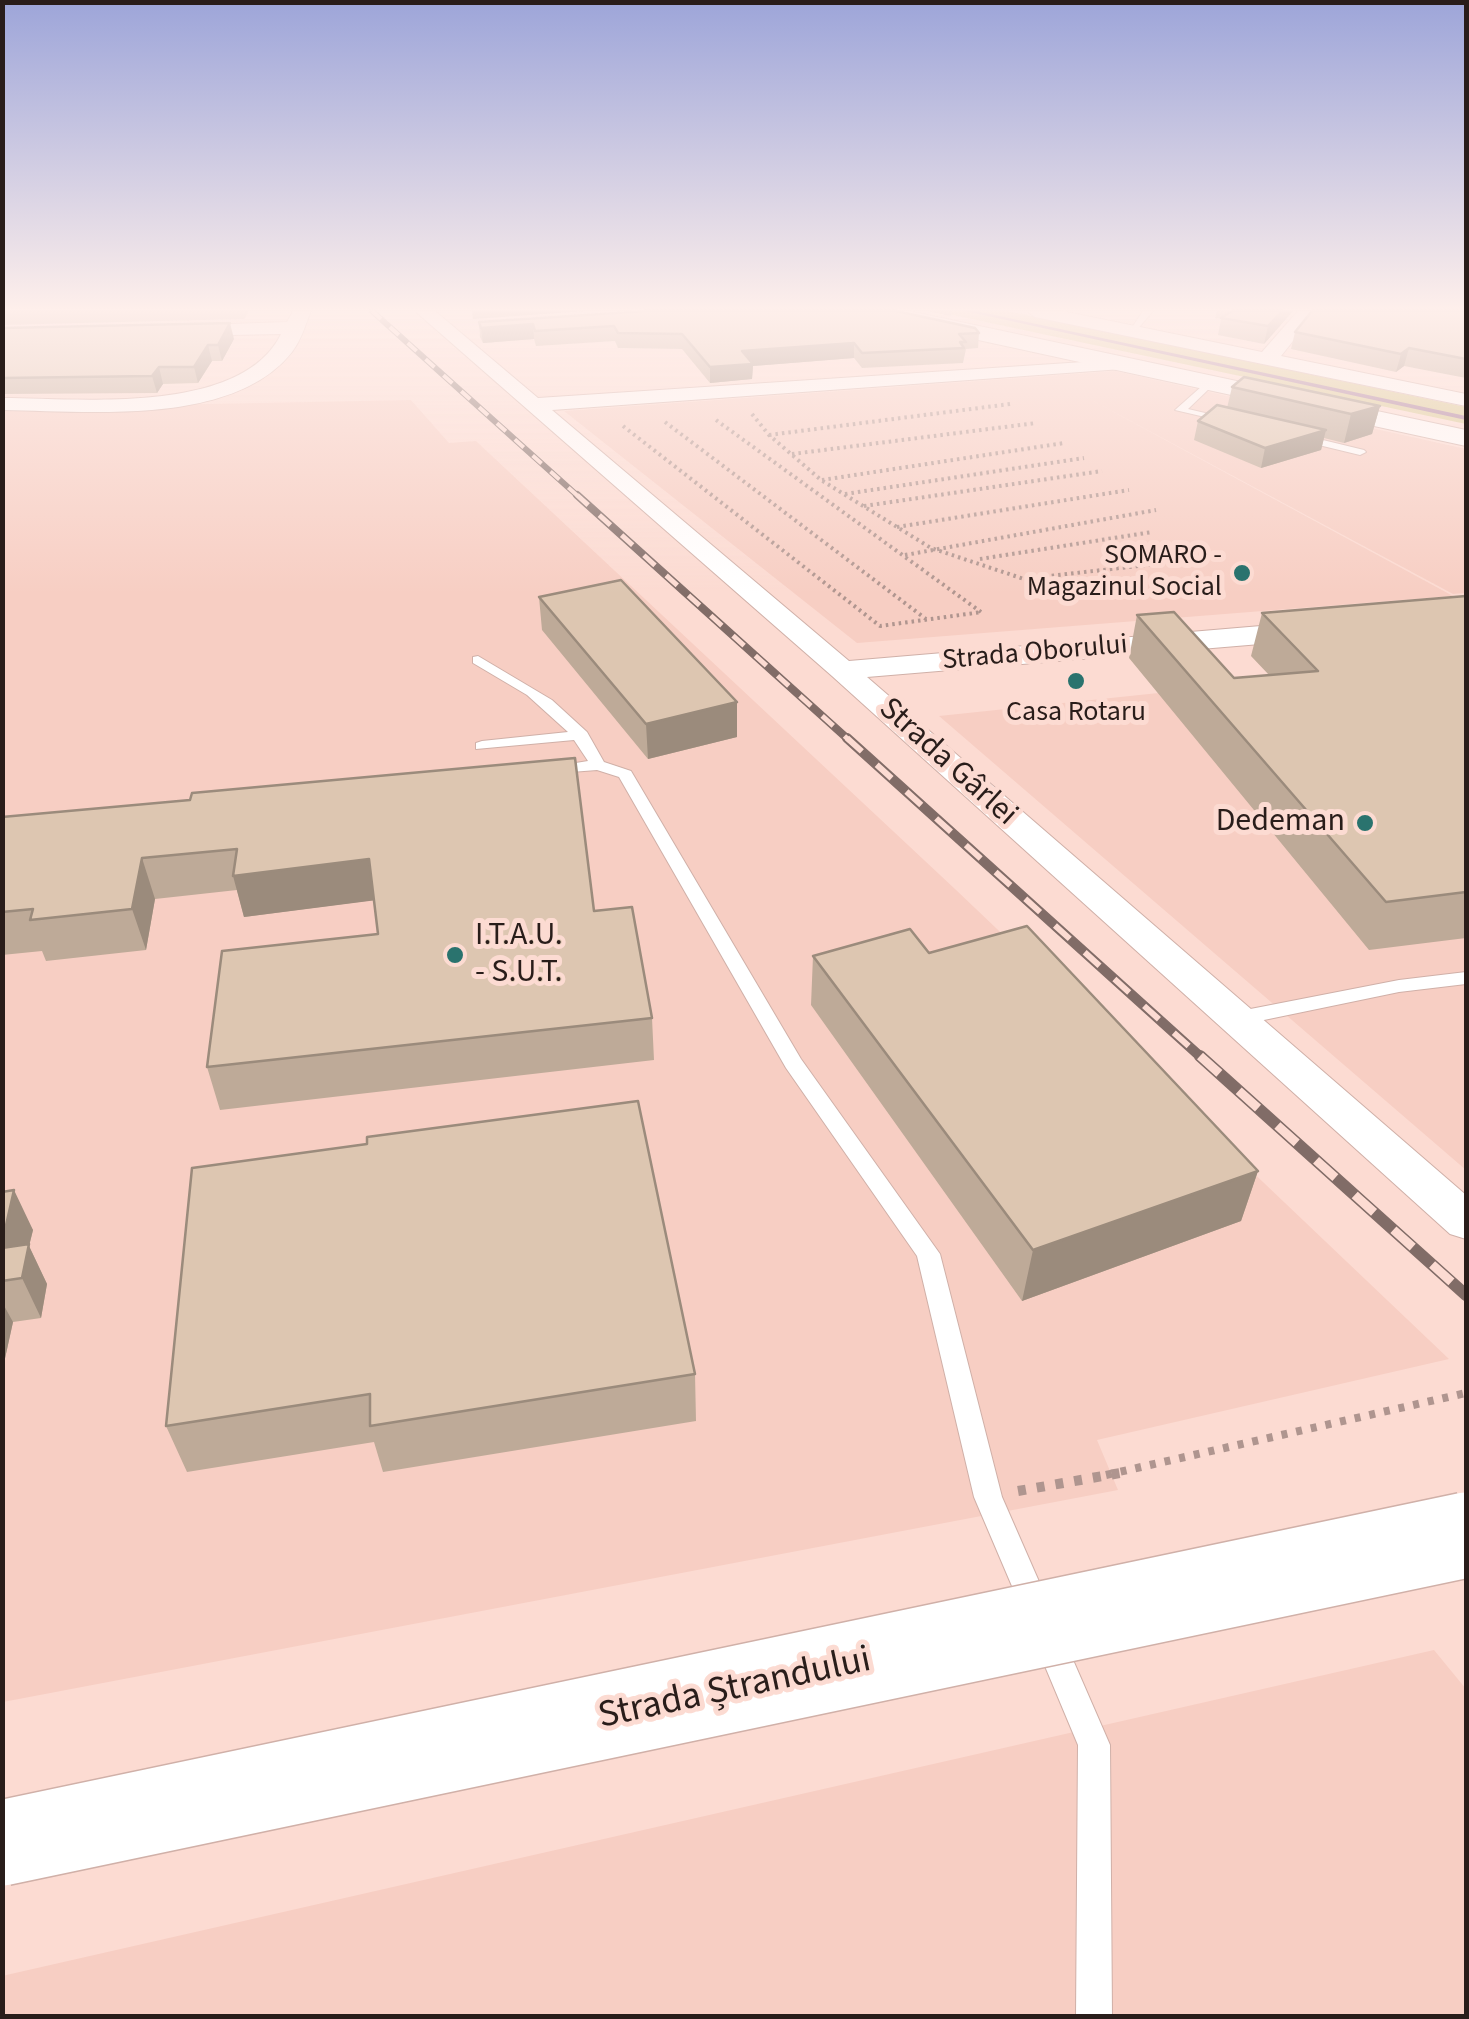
<!DOCTYPE html>
<meta charset="utf-8">
<style>
body{margin:0}
#map{position:relative;width:1469px;height:2019px;overflow:hidden;background:#fcdbd2;font-family:"Source Sans 3",sans-serif}
canvas{display:block}
.frame{position:absolute;inset:0;border:5px solid #291d1a;pointer-events:none}
</style>
<div id="map">
<canvas width="1469" height="2019"></canvas>
<div class="frame"></div>
</div>
<script>
const context = document.querySelector('canvas').getContext('2d');
context.lineJoin = 'round';
function fillPath(path, color) { context.fillStyle = color; context.fill(path, 'evenodd'); }
function strokePath(path, color, width, dash) { context.strokeStyle = color; context.lineWidth = width; context.lineCap = dash ? 'butt' : 'round'; context.setLineDash(dash || []); context.stroke(path); }
function label(font, color, halo, rows, align = 'center') {
  context.font = font + ' "Source Sans 3",sans-serif'; context.lineWidth = 10; context.setLineDash([]); context.textBaseline = 'middle'; context.strokeStyle = halo; context.fillStyle = color; for (const [text, x, y, turn = 0] of rows) {
    context.save(); context.translate(x, y); context.rotate((+turn || 0) * Math.PI / 180); context.textAlign = isNaN(turn) ? turn : align; if (halo) context.strokeText(text, 0, 0); context.fillText(text, 0, 0); context.restore();
  }
}
fillPath(new Path2D(`
 M1115,371L1466,449V593L1453,594L1086,397L1453,596L857,643L564,411Z
 M411,400L449,443L476,441L955,889L1449,1359L1097,1440L1118,1490L3,1702L2,408Z
 M1466,637V1170L939,716L1273,681Z
 M1434,1650L1466,1689V2016H3L2,1976Z`), '#f7cec3');
fillPath(new Path2D(`
 M934,311H1008L1466,407V424Z`), '#d6c78b');
fillPath(new Path2D(`
 M965,311H976L1466,416V420Z`), '#9b6c90');
const service = new Path2D(`
 M1143,311H1153L1135,332H1129Z
 M1210,379L1214,384L1188,409L1235,420V424L1175,410Z
 M1298,434L1364,450L1366,452L1360,455L1294,439L1292,437Z
 M478,656L552,700L587,732L604,762L631,771L801,1059L940,1254L1002,1497L1051,1609L1046,1619L1036,1623L1026,1619L974,1497L917,1256L786,1068L619,777L597,770L545,774V768L588,761L574,740L476,749V743L482,741L568,732L527,695L473,663V657Z
 M1466,972V984L1399,992L1235,1026L1225,1019L1235,1012L1399,980Z
 M1049,1626L1060,1630L1110,1745L1112,2016H1076L1078,1745L1034,1640L1038,1630Z`);
const minor = new Path2D(`
 M293,311H311C305,325 302,339 292,352C233,427 88,411 2,410V398C78,398 241,416 281,334L180,336L170,330L173,326L287,322Z
 M415,311H435L538,398L1129,359V367L1122,369L552,410L849,661L1308,622L1318,625L1322,631L1318,637L1308,640L867,677L1466,1195V1239L1450,1234L832,676Z
 M1026,311H1062L1262,352L1298,311H1317L1281,356L1466,394V406L1035,317Z`);
const tertiary = new Path2D(`
 M865,311H909L1466,430V446L877,318Z`);
strokePath(service, '#d0b0a8', 2);
strokePath(minor, '#d0b0a8', 2);
strokePath(tertiary, '#d0b0a8', 2);
strokePath(new Path2D(`
 M752,414L769,435L821,480L931,548L1024,579L1181,561
 M716,420L981,612
 M665,422L926,619
 M623,426L880,626L982,612
 M769,435L1010,404
 M792,454L1036,423
 M822,480L1064,443
 M845,494L1084,458
 M864,506L1102,471
 M897,527L1129,490
 M905,555L1156,510
 M980,559L1152,532`), '#af958f', 4, [2.5, 4]);
strokePath(new Path2D(`
 M1106,1475L1466,1393`), '#af958f', 8, [6, 9]);
strokePath(new Path2D(`
 M1018,1491L1120,1473`), '#af958f', 10, [8, 11]);
fillPath(service, '#fff');
fillPath(minor, '#fff');
fillPath(tertiary, '#fff');
const railFar3 = new Path2D(`
 M372,311L580,498`);
const railFar2 = new Path2D(`
 M577,495L850,741`);
const railFar1 = new Path2D(`
 M847,738L1203,1059`);
const rail = new Path2D(`
 M1200,1056L1466,1295`);
strokePath(railFar3, '#816c67', 6);
strokePath(railFar2, '#816c67', 8);
strokePath(railFar1, '#816c67', 10);
strokePath(rail, '#816c67', 12);
strokePath(railFar3, '#fcdbd2', 4, [12]);
strokePath(railFar2, '#fcdbd2', 5, [15]);
strokePath(railFar1, '#fcdbd2', 6, [20]);
strokePath(rail, '#fcdbd2', 9, [26]);
const secondaryBridge = new Path2D(`
 M2,1843L1466,1535`);
strokePath(secondaryBridge, '#d0b0a8', 88, []);
strokePath(secondaryBridge, '#fff', 85);
fillPath(new Path2D(`
 M2,311H249L244,319L2,325Z
 M926,311H952L951,316Z
 M1217,311H1293L1264,344L1218,335L1221,319L1215,318Z
 M1466,311V378L1404,366L1396,372L1291,349L1295,332Z
 M479,322L979,333L978,348L966,349L963,363L862,368L854,358L753,366L752,379L710,383L682,349L618,348L615,341L536,346L534,339L483,343L480,337Z
 M2,328L234,339L222,361H212L198,383L163,384L157,393L2,394Z
 M1232,387L1380,406L1372,434L1344,443L1324,438L1321,450L1261,468L1194,440L1198,421L1227,408Z
 M1466,596V938L1369,950L1129,658L1137,615L1234,678L1269,675L1251,656L1262,613Z
 M539,597L737,737L648,759L542,630Z
 M190,800L594,911L652,1018L654,1060L220,1110L207,1067L378,934L374,900L244,917L237,890L155,899L146,950L46,961L42,951L2,955V817Z
 M929,953L1258,1171L1241,1221L1022,1301L811,1005L813,956Z
 M192,1168L695,1374L696,1421L383,1472L374,1442L187,1472L166,1426Z
 M2,1192L33,1230L29,1246L47,1284L41,1318L13,1322L2,1372Z`), '#beaa98');
fillPath(new Path2D(`
 M472,311H588L473,319Z
 M1282,311H1293L1264,344L1268,326Z
 M230,323L234,339L222,361L218,345Z
 M533,324L534,339L483,343L481,328Z
 M854,343V358L753,366L752,379L710,383V367L742,351Z
 M208,345L212,361L198,383L194,367Z
 M1409,348L1404,366L1396,372L1401,354Z
 M159,367L163,384L157,393L152,376Z
 M1380,406L1372,434L1344,443L1351,414Z
 M1326,430L1321,450L1261,468L1265,448Z
 M737,702V737L648,759L646,724Z
 M142,858L155,899L146,950L132,909Z
 M369,859L377,900L244,917L233,876Z
 M1258,1171L1241,1221L1022,1301L1033,1250Z
 M14,1190L33,1230L29,1246L47,1284L41,1318L22,1278L2,1251V1243Z
 M2,1302L13,1322L2,1372Z`), '#9b8b7c');
const building = new Path2D(`
 M646,311H896L975,328L979,333L959,334L966,342H960L964,348L862,353L854,343L742,351L753,364L710,367L682,334L618,333L614,326L535,331L533,324L481,328L479,322Z
 M1232,311H1282L1268,326L1221,318Z
 M1312,311H1466V359L1409,348L1401,354L1295,332Z
 M230,323L218,345H208L194,367H159L152,376L2,378V328Z
 M1244,377L1380,406L1351,414L1232,387Z
 M1217,405L1326,430L1265,448L1198,421Z
 M621,580L737,702L646,724L539,597Z
 M1466,596V892L1386,902L1137,615L1174,612L1234,678L1318,671L1262,613Z
 M575,758L594,911L632,907L652,1018L207,1067L222,951L378,934L369,859L233,876L237,849L142,858L132,909L30,920L33,909L2,912V817L190,800L192,793Z
 M1027,926L1258,1171L1033,1250L813,956L910,929L929,953Z
 M638,1101L695,1374L370,1426V1394L166,1426L192,1168L367,1144V1137Z
 M14,1190L2,1243V1192Z
 M29,1244L22,1278L2,1281V1248Z`);
fillPath(building, '#ddc6b1');
strokePath(building, '#9b8b7c', 2.5);
const sky = context.createLinearGradient(0, 0, 0, 594);
sky.addColorStop(0, '#9da5d9');
sky.addColorStop(0.52, '#feefeb');
sky.addColorStop(1, '#feefeb00');
context.fillStyle = sky;
context.fillRect(0, 0, 1469, 594);
for (const [x, y, r, color] of [
 [1242,573,10,"#2a736e"],
 [1076,681,10,"#2a736e"],
 [1365,823,10,"#2a736e"],
 [455,955,10,"#2a736e"]
]) { const dot = new Path2D(); dot.arc(x, y, r, 0, 2 * Math.PI); context.fillStyle = color; context.fill(dot); strokePath(dot, '#fcdbd2', 4); }
label('28px', '#291d1a', '#fcdbd2', [
 ["SOMARO -",1222,557],
 ["Magazinul Social",1222,589],
 ["Casa Rotaru",1076,714,"center"]
], 'right');
label('28px', '#291d1a', '#fcdbd2', [
 ["Strada Oborului",1035,654,-5]
]);
label('32px', '#291d1a', '#fcdbd2', [
 ["Strada Gârlei",947,763,42]
]);
label('32px', '#291d1a', '#fcdbd2', [
 ["Dedeman",1345,823],
 ["I.T.A.U.",475,937,"left"],
 ["- S.U.T.",475,974,"left"]
], 'right');
label('38px', '#291d1a', '#fcdbd2', [
 ["Strada Ștrandului",735,1690,-12]
]);
</script>
